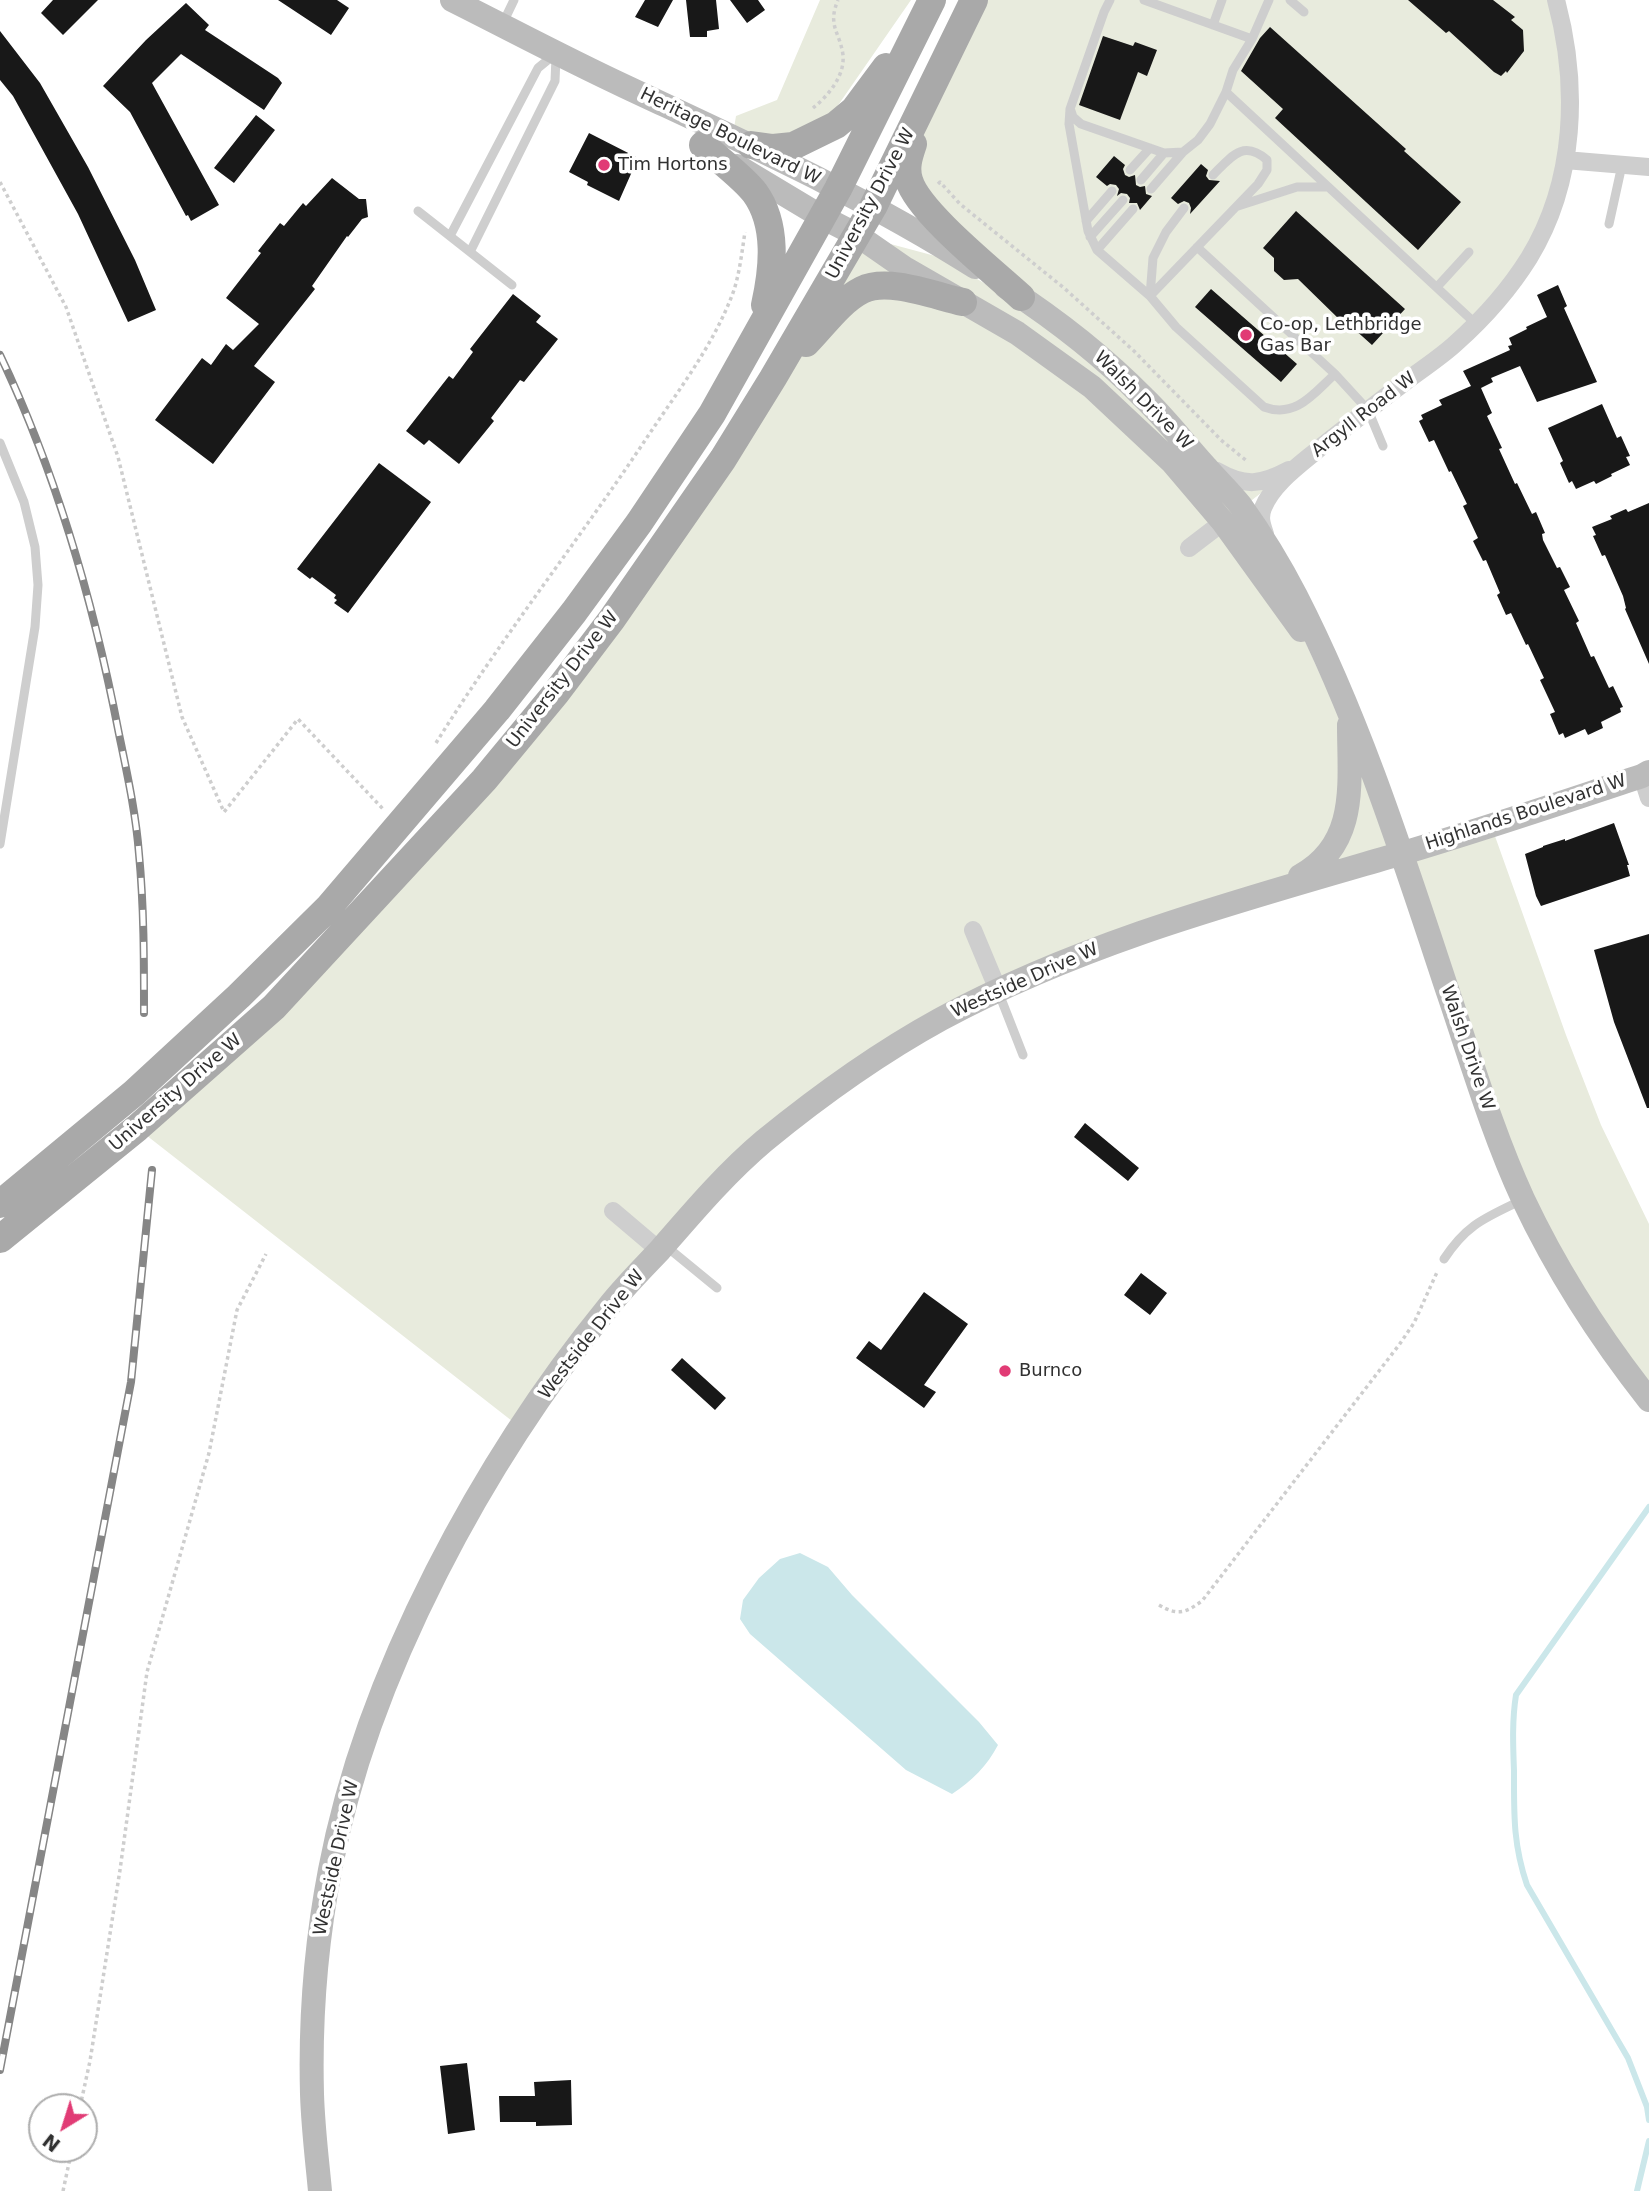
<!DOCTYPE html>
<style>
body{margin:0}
#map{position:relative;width:1649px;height:2191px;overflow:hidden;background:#fff;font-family:"DejaVu Sans",sans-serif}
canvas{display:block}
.north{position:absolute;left:28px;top:2093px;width:70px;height:70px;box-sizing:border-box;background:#fff;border:2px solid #adadad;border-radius:50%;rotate:218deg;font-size:19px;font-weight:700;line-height:28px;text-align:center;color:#313131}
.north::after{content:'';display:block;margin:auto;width:24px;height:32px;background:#e13b75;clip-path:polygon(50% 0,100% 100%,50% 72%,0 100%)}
</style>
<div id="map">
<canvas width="1649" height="2191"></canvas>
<div class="north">N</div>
</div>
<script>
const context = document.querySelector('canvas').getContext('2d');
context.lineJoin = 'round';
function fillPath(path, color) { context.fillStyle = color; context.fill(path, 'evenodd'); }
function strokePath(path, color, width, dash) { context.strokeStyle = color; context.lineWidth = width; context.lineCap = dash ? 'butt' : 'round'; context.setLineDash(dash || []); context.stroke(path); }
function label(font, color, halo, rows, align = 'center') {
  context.font = font + ' "DejaVu Sans",sans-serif'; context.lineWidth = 7; context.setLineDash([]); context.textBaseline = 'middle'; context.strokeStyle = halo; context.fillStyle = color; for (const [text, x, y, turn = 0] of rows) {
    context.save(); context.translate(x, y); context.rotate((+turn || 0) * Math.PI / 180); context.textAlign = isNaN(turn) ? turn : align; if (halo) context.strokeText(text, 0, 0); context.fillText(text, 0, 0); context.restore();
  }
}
fillPath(new Path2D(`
 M820,0H911L832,114L813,127L771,137L734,128L736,116L777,100Z
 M974,0H1556L1569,64L1558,187L1508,287L1368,410L1234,514L1271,567L1402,853L1491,825L1566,1035L1601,1125L1649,1224V1400L1552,1255L1402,853L998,990L761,1144L521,1428L137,1128L204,1070L556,693L857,235L939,257L1003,294L907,165Z`), '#e8ebdd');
fillPath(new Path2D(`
 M800,1553L828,1567L852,1595L979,1722L998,1745C987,1766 972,1781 952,1794L906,1770L750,1634L740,1619L743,1600L759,1578L780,1559Z`), '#cbe7ea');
strokePath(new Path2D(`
 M1649,1507L1516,1695C1512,1720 1513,1745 1514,1771C1514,1814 1513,1844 1527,1885L1628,2058L1647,2107L1649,2120
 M1637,2191L1649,2141`), '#cbe7ea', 6);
fillPath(new Path2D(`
 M53,0H98L63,35L41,13Z
 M278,0H337L349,8L331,35Z
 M645,0H673L658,27L635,17Z
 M686,0H716L719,29L707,31V37H690Z
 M730,0H758L765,10L747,23Z
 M1408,0H1493L1515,17L1511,20L1523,30L1524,51L1507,73L1506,71L1501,76L1494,72L1449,31L1446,33Z
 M186,3L209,25L205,30L278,78L282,83L264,110L181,54L152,83L219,205L191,221L188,215L186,216L130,112L103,86L146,40Z
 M1270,27L1406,149L1404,151L1461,202L1418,250L1275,118L1283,109L1241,71L1260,38Z
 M0,31L40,83L88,167L135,260L156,310L128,322L78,214L13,96L0,80Z
 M1103,36L1133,46L1135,42L1157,50L1147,76L1138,72L1120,120L1079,105Z
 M256,115L275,130L234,183L214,168Z
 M589,133L638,158L619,201L587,185L588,182L569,172Z
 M1114,156L1125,165L1123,169L1125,175L1129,177L1135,175L1136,185L1140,187L1145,186L1146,194L1152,196L1140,210L1137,203H1129L1130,198L1127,194L1121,193L1117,196L1119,189L1116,185L1110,184L1107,186L1096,177Z
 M1201,164L1208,170L1206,176L1209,180L1220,181L1190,214L1191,208L1189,203L1184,201L1178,204L1171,198Z
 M332,178L359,199H366L368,217L362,219L348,237L347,236L312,286L315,289L254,366L275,382L213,464L155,420L202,358L211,365L226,344L233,350L259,324L226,298L261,253L258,251L280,223L284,226L303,203L306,206Z
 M1296,211L1405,309L1372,345L1344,320H1340L1298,279L1284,280L1274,271V258L1263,248Z
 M1558,285L1567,306L1564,308L1597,382L1537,402L1520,366L1491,378L1493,382L1481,388L1492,413L1487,416L1502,448L1499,449L1515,484L1517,483L1532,514L1536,512L1545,533L1542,534L1543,540L1557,568L1560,567L1570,587L1564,590L1579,621L1576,623L1591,657L1594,656L1609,688L1613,686L1623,707L1620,708L1621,712L1601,722L1603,728L1588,735L1585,729L1565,738L1563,733L1559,735L1550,714L1555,712L1540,680L1544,678L1528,644L1526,645L1511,613L1506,615L1497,595L1500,593L1486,560L1483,561L1473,541L1478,538L1463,506L1467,504L1451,471L1449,472L1434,440L1429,442L1419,421L1423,419L1421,415L1442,405L1439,400L1471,386L1463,371L1510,350L1508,346L1512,345L1509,338L1527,329L1526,327L1547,317L1537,295Z
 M1211,289L1297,364L1281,382L1195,307Z
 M513,294L541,316L536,322L558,339L524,382L520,380L491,418L494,421L459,464L429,440L424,445L406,431L449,376L453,379L473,352L470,349Z
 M1602,404L1617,438L1621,436L1630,456L1626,457L1630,465L1611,474L1612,476L1596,484L1594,481L1576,489L1572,481L1569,483L1560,463L1563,461L1548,428Z
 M379,463L431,502L348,613L334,603L337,600L334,598L336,595L312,577L310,579L297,569Z
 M1649,503V664L1625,609L1626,608L1623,596L1605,555L1602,556L1593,536L1596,535L1592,527L1612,519L1610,516L1626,509L1628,512Z
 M1614,823L1629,865H1627L1630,876L1541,906L1536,896L1525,854L1543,847V846L1565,839V841Z
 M1649,934V1108H1647L1614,1022L1594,950Z
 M1085,1123L1139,1168L1128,1181L1074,1137Z
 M1141,1273L1167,1293L1150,1315L1124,1295Z
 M924,1292L968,1324L924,1385L936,1392L924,1408L856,1358L869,1341L881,1350Z
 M682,1358L726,1398L715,1410L671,1370Z
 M467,2063L475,2130L448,2134L440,2066Z
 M571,2080L572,2125L536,2126V2122H500L499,2096H535L534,2082Z`), '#181818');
strokePath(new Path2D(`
 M813,108C828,96 845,76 843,55C840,32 827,26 838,0
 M0,182L66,307L118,457L182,717L224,812L298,719L383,809
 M938,184L940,182L960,204L1064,288L1134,351L1221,440L1248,462
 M436,743C500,640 575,545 642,445C674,396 714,346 734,290C740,271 742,251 745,232
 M1159,1605C1178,1616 1185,1613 1202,1601L1399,1345L1414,1323L1438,1270
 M80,2107L90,2061L120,1870L147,1672L209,1453L237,1310L266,1254
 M63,2191L72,2149`), '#cecece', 3.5, [3.5, 3.5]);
strokePath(new Path2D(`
 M1110,0L1104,12L1070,109L1069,124L1088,231L1097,250L1150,296L1176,327L1264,407C1296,419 1314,393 1335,374
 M1144,0L1252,39
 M1290,0L1304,12
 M503,23L514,0
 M1213,25L1222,0
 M1226,92L1476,324
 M1071,111L1073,117L1081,124L1164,153L1183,152
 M1130,170L1150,148
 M1141,180L1164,153
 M1151,189L1183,152L1198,140L1210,124L1226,92L1233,70L1252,39L1269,0
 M1238,206L1297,187H1328
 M1184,208L1166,232L1153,258L1150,296L1258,184L1267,170V160C1243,139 1231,157 1213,175
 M418,211L512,285
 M1086,221L1112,191
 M1609,224L1622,165
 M450,236L538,68L555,54
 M1090,237L1123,200
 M1197,247L1335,374L1368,410L1383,446
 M1097,250L1133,209
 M470,252L555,81L556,57
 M1437,287L1469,252
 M0,443L24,502L35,547L38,585L35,627L0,844
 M998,991L1023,1055
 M667,1247L717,1288
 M1444,1259C1467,1224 1485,1218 1522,1200`), '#cecece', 9);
strokePath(new Path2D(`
 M1565,160L1649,167
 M1217,471C1245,487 1261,485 1289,470
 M1265,534C1262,525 1259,518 1263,508C1273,483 1301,464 1321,447C1349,425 1377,403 1405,382C1422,369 1441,357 1456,343C1484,318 1509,290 1529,258C1576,181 1579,85 1556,0
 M1189,548L1223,522
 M1642,776L1649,798
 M973,930L998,990
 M613,1211L659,1250`), '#cecece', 18);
strokePath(new Path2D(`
 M452,0C510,29 566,59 624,86C743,142 864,196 975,267
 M737,166L822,217L857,235L906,269L1017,333L1092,387L1172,462L1223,522L1301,630
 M1006,287C1055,319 1103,356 1144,398C1166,419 1185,444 1206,467C1217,480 1230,492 1241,506C1261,534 1280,565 1296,596C1361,723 1404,860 1449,995C1472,1063 1493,1134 1523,1199C1557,1271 1600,1338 1649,1400
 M1300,876C1359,844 1349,783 1349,725
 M320,2191C317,2159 313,2127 312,2094C310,2019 316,1943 330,1870C367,1674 484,1459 609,1306C625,1286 643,1268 660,1250C693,1212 726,1173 764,1141C819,1096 879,1053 941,1019C1083,942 1242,900 1396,855C1478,831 1560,803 1642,776L1649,772`), '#bbb', 24);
strokePath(new Path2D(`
 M913,144C909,156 905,167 909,180C918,212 994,272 1021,297
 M703,145C718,159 744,178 755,193C778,225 773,269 765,305
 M751,145L773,148L793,146L836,125L854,110L886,67
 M806,343C823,326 840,301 862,290C888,277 935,296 963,302
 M0,1204L134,1093L239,996L328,908L497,710L574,612L639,523L712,414L838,189L932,0
 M0,1239L137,1128L274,1007L484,780L556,693L612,619L723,459L773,378L873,207L974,0`), '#a9a9a9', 28);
const rail = new Path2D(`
 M0,355C57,475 94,604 119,734C127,773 136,814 139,854C144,907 144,960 144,1013
 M0,2070L131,1382L152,1170`);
strokePath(rail, '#868686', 8);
strokePath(rail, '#fff', 5, [16]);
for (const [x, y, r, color] of [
 [604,165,7,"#e13b75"],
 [1246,335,7,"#e13b75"],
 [1005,1371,7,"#e13b75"]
]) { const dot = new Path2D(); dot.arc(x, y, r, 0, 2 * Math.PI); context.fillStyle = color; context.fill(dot); strokePath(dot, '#fff', 2.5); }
label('18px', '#313131', '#fff', [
 ["Heritage Boulevard W",730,137,26],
 ["University Drive W",871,204,-62],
 ["Walsh Drive W",1143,401,45],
 ["Argyll Road W",1364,415,-38],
 ["University Drive W",563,680,-52],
 ["Highlands Boulevard W",1526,813,-18],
 ["Westside Drive W",1025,981,-24],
 ["Walsh Drive W",1467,1048,71],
 ["University Drive W",176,1093,-41],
 ["Westside Drive W",592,1335,-52],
 ["Westside Drive W",337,1858,-78]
]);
label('18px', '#313131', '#fff', [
 ["Tim Hortons",618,165],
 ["Co-op, Lethbridge",1260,325],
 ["Gas Bar",1260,346],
 ["Burnco",1019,1371]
], 'left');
</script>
